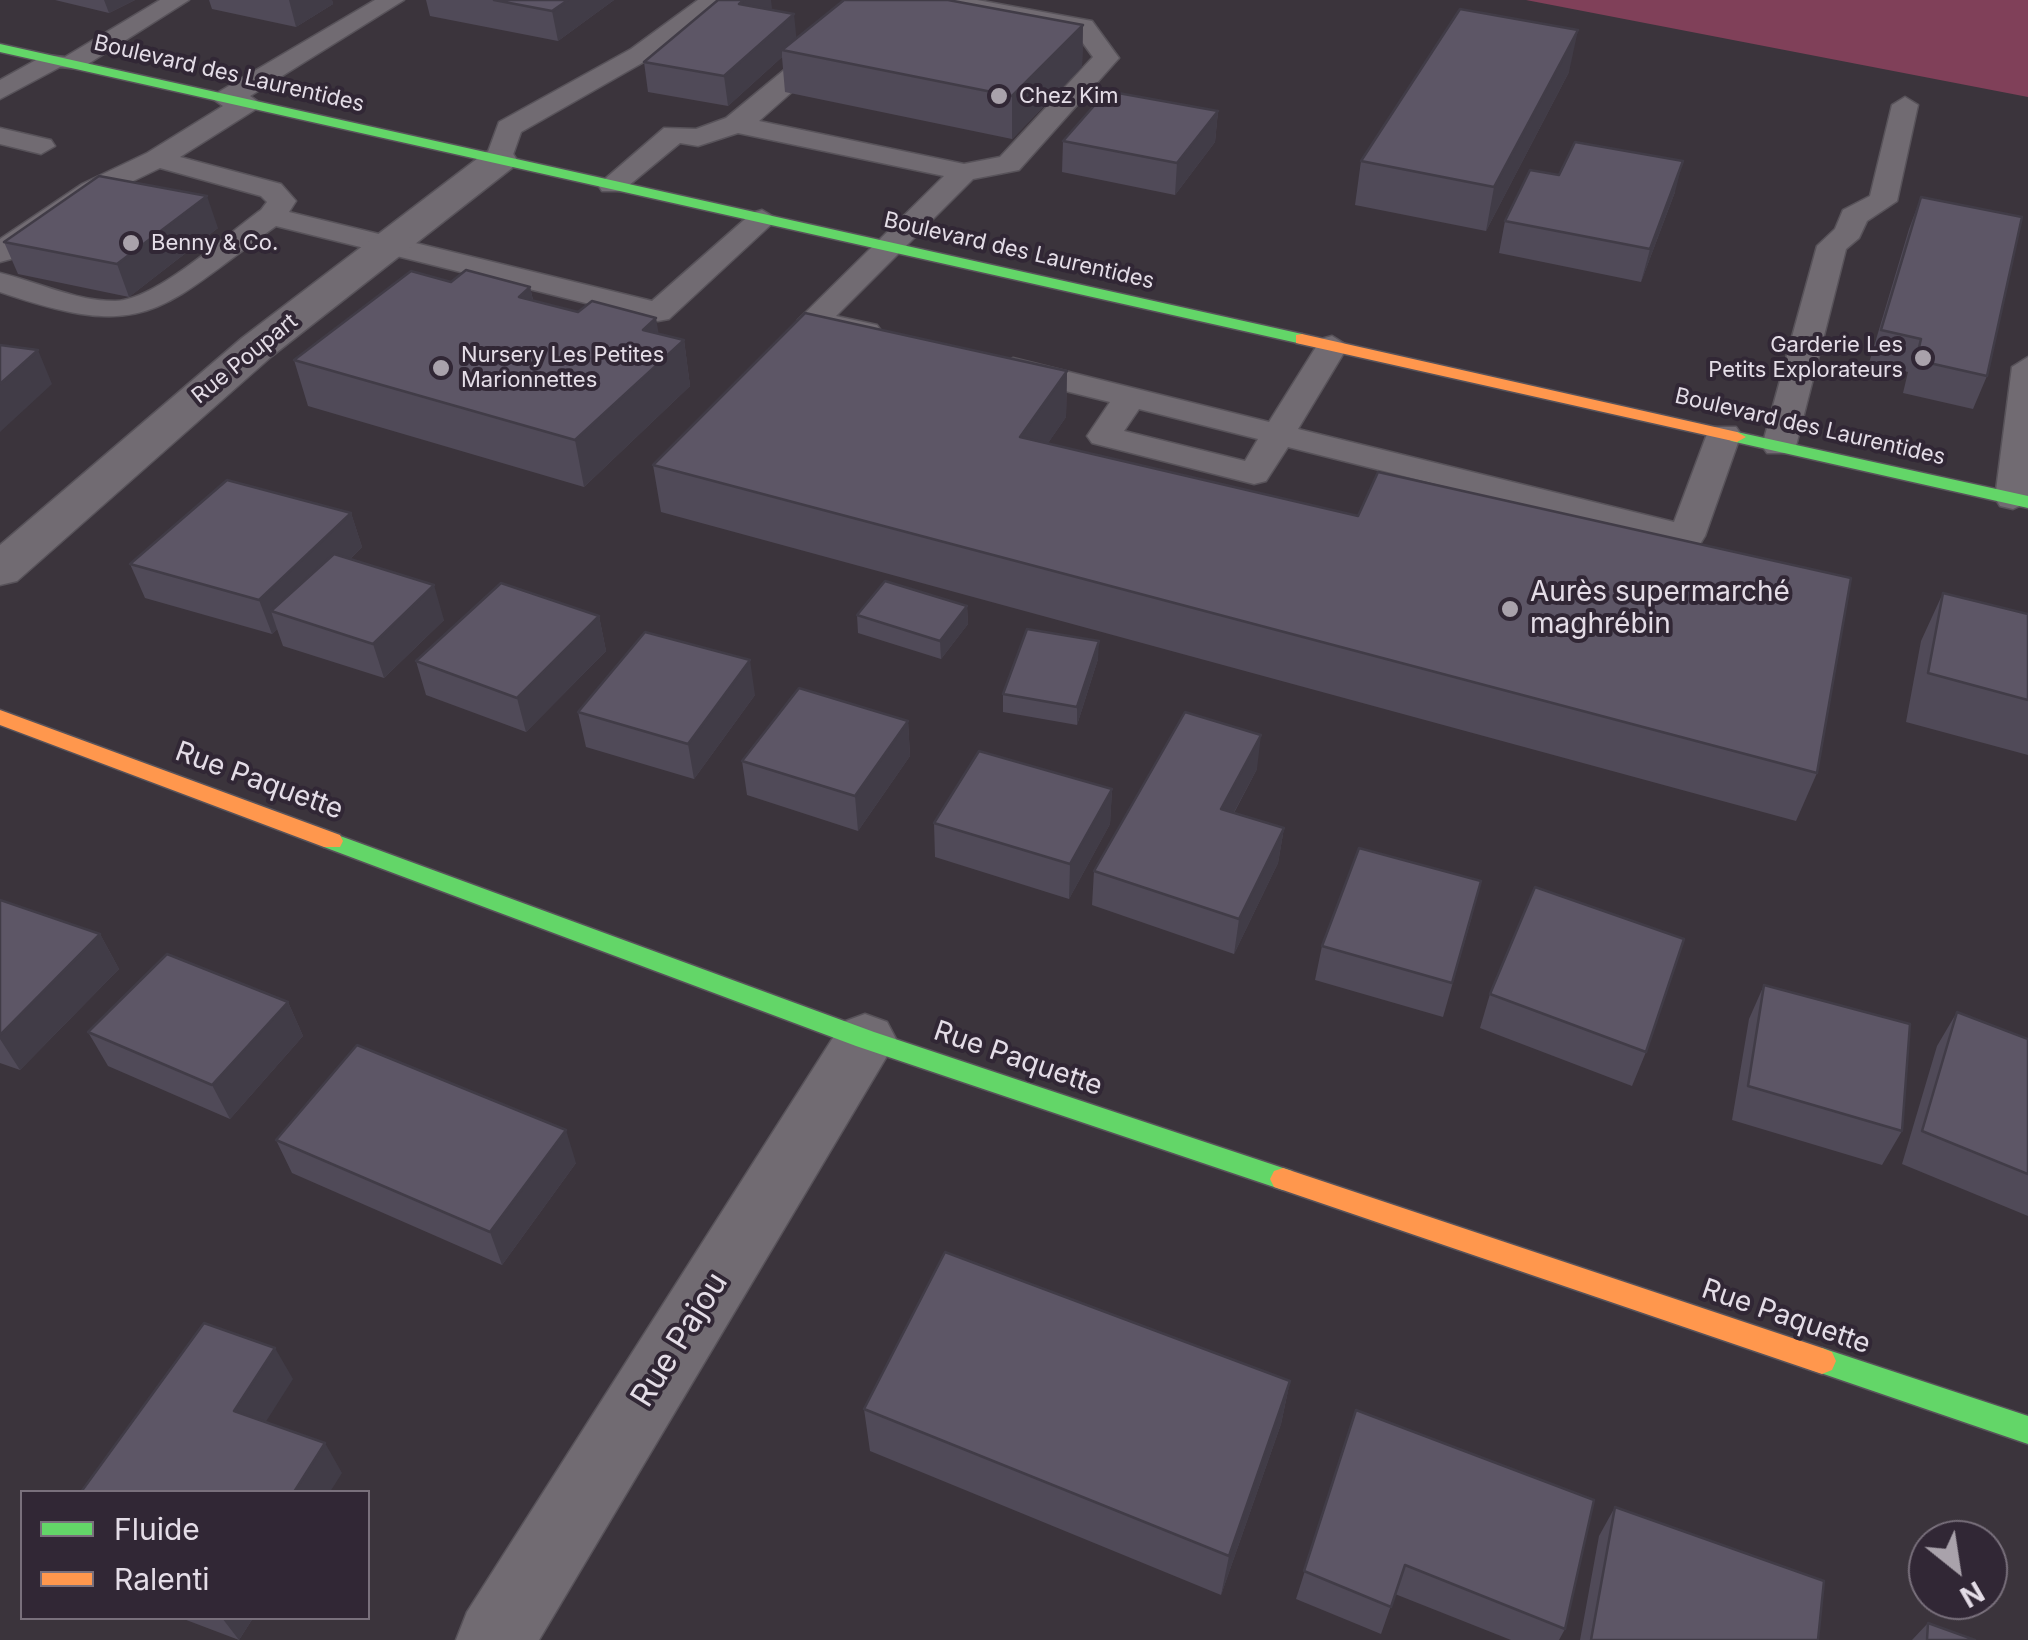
<!DOCTYPE html>
<meta charset="utf-8">
<style>
body{margin:0}
#map{position:relative;width:2028px;height:1640px;overflow:hidden;background:#3b343c;font-family:Inter,sans-serif}
canvas{display:block}
.legend{position:absolute;left:20px;top:1490px;width:350px;height:130px;box-sizing:border-box;background:#312735;border:2px solid #79707c;margin:0;padding:12px 18px;list-style:none;font-size:30px;color:#e4dde7}
.legend li{display:flex;align-items:center;gap:20px;height:50px}
.legend b{width:50px;border:2px solid #79707c}
.north{position:absolute;left:1908px;top:1520px;width:100px;height:100px;box-sizing:border-box;background:#312735;border:2px solid #79707c;border-radius:50%;rotate:150deg;font-size:28px;font-weight:700;line-height:40px;text-align:center;color:#e4dde7}
.north::after{content:'';display:block;margin:auto;width:35px;height:45px;background:#a9a2ab;clip-path:polygon(50% 0,100% 100%,50% 72%,0 100%)}
</style>
<div id="map">
<canvas width="2028" height="1640"></canvas>
<ul class="legend">
<li><b style="height:12px;background:#63d668"></b>Fluide</li>
<li><b style="height:12px;background:#ff974d"></b>Ralenti</li>
</ul>
<div class="north">N</div>
</div>
<script>
const context = document.querySelector('canvas').getContext('2d');
context.lineJoin = 'round';
function fillPath(path, color) { context.fillStyle = color; context.fill(path, 'evenodd'); }
function strokePath(path, color, width, dash) { context.strokeStyle = color; context.lineWidth = width; context.lineCap = dash ? 'butt' : 'round'; context.setLineDash(dash || []); context.stroke(path); }
function label(font, color, halo, rows, align = 'center') {
  context.font = font + ' Inter,sans-serif'; context.lineWidth = 8; context.setLineDash([]); context.textBaseline = 'middle'; context.strokeStyle = halo; context.fillStyle = color; for (const [text, x, y, turn = 0] of rows) {
    context.save(); context.translate(x, y); context.rotate((+turn || 0) * Math.PI / 180); context.textAlign = isNaN(turn) ? turn : align; if (halo) context.strokeText(text, 0, 0); context.fillText(text, 0, 0); context.restore();
  }
}
fillPath(new Path2D(`
 M1526,0H2028V97Z`), '#804059');
const lane = new Path2D(`
 M160,0H189L80,69L60,67L0,99V80L45,55L65,57Z
 M375,0H404L250,96L260,103L256,109L180,157L281,184L296,201L289,212L652,301L752,213L762,210L777,219L669,319L658,321L276,226C159,310 148,343 0,292V273C38,282 75,301 115,301C155,301 227,234 261,210L267,202L261,196L160,168L102,196L11,259L0,262V239L82,184L147,153L223,106L213,99L217,93Z
 M698,0H726L649,59L521,132L509,166H489L485,160L499,122L631,49Z
 M869,0H896L759,121L964,164L1000,157L1093,57L1075,32L935,7L923,0H977L1092,21L1119,58L1019,170L973,179L836,316L877,325L882,332L877,339L866,342L803,327L798,320L944,176L738,133L698,146L680,143L622,191H602L598,185L664,128L696,129L726,118Z
 M1905,97L1918,105L1897,201L1867,221L1859,238L1846,249L1796,446L1791,453H1767L1762,446L1817,246L1835,229L1843,210L1870,196L1892,105Z
 M0,128L51,140L55,146L41,154L0,144Z
 M1332,336L1348,346L1298,429L1674,522L1707,434L1712,427H1736L1741,434L1705,536L1700,544L1687,547L1288,447L1266,481L1254,484L1092,443L1087,436L1110,402L1001,375L997,368L1013,358L1269,422L1321,339ZM1139,409L1258,439L1245,461L1124,431Z
 M2028,357V502L2013,509L2000,506L1995,498L2012,367Z`);
const street = new Path2D(`
 M499,149L512,152L517,160L512,168L272,356L17,581L0,585V545L242,338L486,152Z
 M865,1014L887,1022L896,1039L887,1056L539,1640H456L467,1612L843,1022Z`);
const fast = new Path2D(`
 M0,44L1302,334L1310,339L1302,344L0,52Z
 M1737,432L2028,496V508L1731,441L1728,437Z
 M332,833L874,1032L1292,1171L1296,1179L1292,1187L1283,1190L856,1046L324,847L321,841L324,835Z
 M1822,1348L2028,1416V1444L1812,1370L1808,1361L1812,1352Z`);
const slow = new Path2D(`
 M1302,334L1737,432L1746,437L1737,442L1296,343V335Z
 M0,710L340,835L343,841L340,847H324L0,725Z
 M1283,1168L1822,1348L1832,1352L1836,1361L1832,1370L1822,1374L1274,1187L1270,1179L1274,1171Z`);
strokePath(lane, '#58535a', 3);
strokePath(street, '#58535a', 3);
strokePath(fast, '#58535a', 3);
strokePath(slow, '#58535a', 3);
fillPath(lane, '#716b72');
fillPath(street, '#716b72');
fillPath(fast, '#63d668');
fillPath(slow, '#ff974d');
fillPath(new Path2D(`
 M55,0H135L109,13Z
 M209,0H332L333,4L296,27L212,9Z
 M426,0H614L558,41L430,16Z
 M772,8L770,10L796,38L1083,25L1082,67L1012,139L785,92L782,57L728,106L648,92L644,62Z
 M1569,72L1486,231L1355,205L1361,161Z
 M1218,111L1215,142L1175,195L1062,172L1063,141Z
 M1559,175L1675,192L1641,282L1499,253L1505,221Z
 M1921,197L1987,376L1973,409L1903,393L1908,372L1869,363L1909,229Z
 M218,228L129,297L18,274L4,242Z
 M451,282L530,287L533,300L684,340L690,386L584,487L308,406L294,360Z
 M1067,371L1066,417L1048,443L1817,773L1796,821L661,512L653,465Z
 M351,513L362,547L350,559L444,620L384,678L283,646L277,629L272,634L145,598L130,564Z
 M1943,593L2028,614V755L1906,722L1921,641Z
 M967,606L968,624L941,659L858,633L857,615Z
 M599,616L606,651L526,732L426,695L416,661Z
 M1098,659L1077,725L1003,712V694Z
 M755,695L694,779L586,747L578,712Z
 M908,721L910,756L858,831L747,795L742,761Z
 M1257,769L1234,813L1284,828L1278,863L1234,954L1092,905L1094,871Z
 M1112,789L1110,824L1069,899L935,857L934,823Z
 M0,900L100,934L119,969L20,1070L0,1063Z
 M1472,916L1443,1017L1315,980L1322,946Z
 M1764,985L1902,1131L1882,1165L1732,1120L1749,1019Z
 M1490,994L1646,1052L1632,1086L1480,1028Z
 M288,1002L303,1036L230,1119L108,1066L88,1032Z
 M1957,1012L2028,1039V1216L1902,1164L1937,1046Z
 M276,1140L576,1163L502,1265L292,1173Z
 M1290,1381L1281,1424L1221,1595L870,1451L864,1409Z
 M1356,1410L1565,1629L1559,1640H1511L1395,1594L1381,1634L1296,1599Z
 M1615,1507L1818,1640H1580L1599,1536Z
 M181,1618H253L239,1640Z
 M1928,1623L1975,1640H1912Z`), '#504a58');
fillPath(new Path2D(`
 M104,0H135L109,13Z
 M289,0H332L333,4L296,27Z
 M568,0H614L558,41L552,11Z
 M744,0H771L772,8L742,34L739,4Z
 M794,14L797,43L782,50V57L728,106L724,76Z
 M1083,25L1082,67L1012,139V96Z
 M1578,30L1569,72L1486,231L1494,187Z
 M1218,111L1215,142L1175,195L1177,163Z
 M1683,161L1675,192L1641,282L1650,249Z
 M207,196L218,228L129,297L117,264Z
 M530,287L540,333L519,297Z
 M656,318L663,359L684,340L690,386L584,487L575,440L643,330Z
 M38,350L52,384L0,432V384Z
 M1067,371L1066,417L1020,484V437Z
 M351,513L362,547L290,617L271,611L277,629L272,634L259,600Z
 M434,585L444,620L384,678L373,644Z
 M967,606L968,624L941,659L940,641Z
 M599,616L606,651L526,732L517,698Z
 M1099,641L1098,659L1077,725V707Z
 M750,660L755,695L694,779L688,744Z
 M908,721L910,756L858,831L855,796Z
 M1261,735L1257,769L1217,844L1221,809Z
 M1112,789L1110,824L1069,899L1070,864Z
 M1284,828L1278,863L1234,954L1239,919Z
 M100,934L119,969L20,1070L0,1039V1035Z
 M288,1002L303,1036L230,1119L212,1085Z
 M566,1130L576,1163L502,1265L490,1232Z
 M275,1348L293,1379L253,1442L234,1411Z
 M1290,1381L1281,1424L1221,1595L1229,1556Z
 M325,1443L342,1473L330,1492H294Z
 M222,1618H253L239,1640Z`), '#413c47');
const building = new Path2D(`
 M494,0H568L552,11Z
 M718,0H744L739,4L794,14L724,76L644,62Z
 M844,0H948L1083,25L1012,96L782,50Z
 M1460,9L1578,30L1494,187L1361,161Z
 M1107,91L1218,111L1177,163L1063,141Z
 M1575,142L1683,161L1650,249L1505,221L1530,170L1559,175Z
 M99,176L207,196L117,264L4,242Z
 M1921,197L2022,217L1987,376L1916,360L1921,339L1881,330Z
 M466,270L530,287L519,297L578,312L592,301L656,318L643,330L684,340L575,440L294,360L411,271L451,282Z
 M805,313L1067,371L1020,437L1358,516L1378,472L1851,578L1817,773L653,465Z
 M0,345L38,350L0,384Z
 M227,480L351,513L259,600L130,564Z
 M334,554L434,585L373,644L271,611Z
 M885,581L967,606L940,641L857,615Z
 M501,583L599,616L517,698L416,661Z
 M1943,593L2028,614V700L1928,673Z
 M1027,629L1099,641L1077,707L1003,694Z
 M645,632L750,660L688,744L578,712Z
 M799,688L908,721L855,796L742,761Z
 M1185,712L1261,735L1221,809L1284,828L1239,919L1094,871Z
 M979,751L1112,789L1070,864L934,823Z
 M1359,848L1481,881L1452,983L1322,946Z
 M1535,887L1684,939L1646,1052L1490,994Z
 M0,900L100,934L0,1035Z
 M167,954L288,1002L212,1085L88,1032Z
 M1764,985L1910,1024L1902,1131L1748,1086Z
 M1957,1012L2028,1039V1174L1922,1131Z
 M357,1045L566,1130L490,1232L276,1140Z
 M945,1252L1290,1381L1229,1556L864,1409Z
 M204,1323L275,1348L234,1411L325,1443L294,1492H81Z
 M1356,1410L1594,1500L1565,1629L1405,1565L1391,1607L1304,1571Z
 M1615,1507L1824,1581L1818,1640H1591Z
 M1928,1623L1975,1640H1927Z`);
fillPath(building, '#5d5666');
strokePath(building, '#413c47', 2.5);
for (const [x, y, r, color] of [
 [999,96,10,"#a9a2ab"],
 [131,243,10,"#a9a2ab"],
 [1923,358,10,"#a9a2ab"],
 [441,368,10,"#a9a2ab"],
 [1510,609,10,"#a9a2ab"]
]) { const dot = new Path2D(); dot.arc(x, y, r, 0, 2 * Math.PI); context.fillStyle = color; context.fill(dot); strokePath(dot, '#312735', 4); }
label('22px', '#e4dde7', '#312735', [
 ["Boulevard des Laurentides",229,74,13],
 ["Boulevard des Laurentides",1019,251,13],
 ["Rue Poupart",245,359,-39],
 ["Boulevard des Laurentides",1810,427,13]
]);
label('22px', '#e4dde7', '#312735', [
 ["Chez Kim",1019,96],
 ["Benny & Co.",151,243],
 ["Garderie Les",1903,345,"right"],
 ["Petits Explorateurs",1903,370,"right"],
 ["Nursery Les Petites",461,355],
 ["Marionnettes",461,380]
], 'left');
label('28px', '#e4dde7', '#312735', [
 ["Aurès supermarché",1530,593],
 ["maghrébin",1530,625]
], 'left');
label('28px', '#e4dde7', '#312735', [
 ["Rue Paquette",259,781,20],
 ["Rue Paquette",1018,1059,19],
 ["Rue Paquette",1786,1317,19]
]);
label('32px', '#e4dde7', '#312735', [
 ["Rue Pajou",680,1340,-58]
]);
</script>
